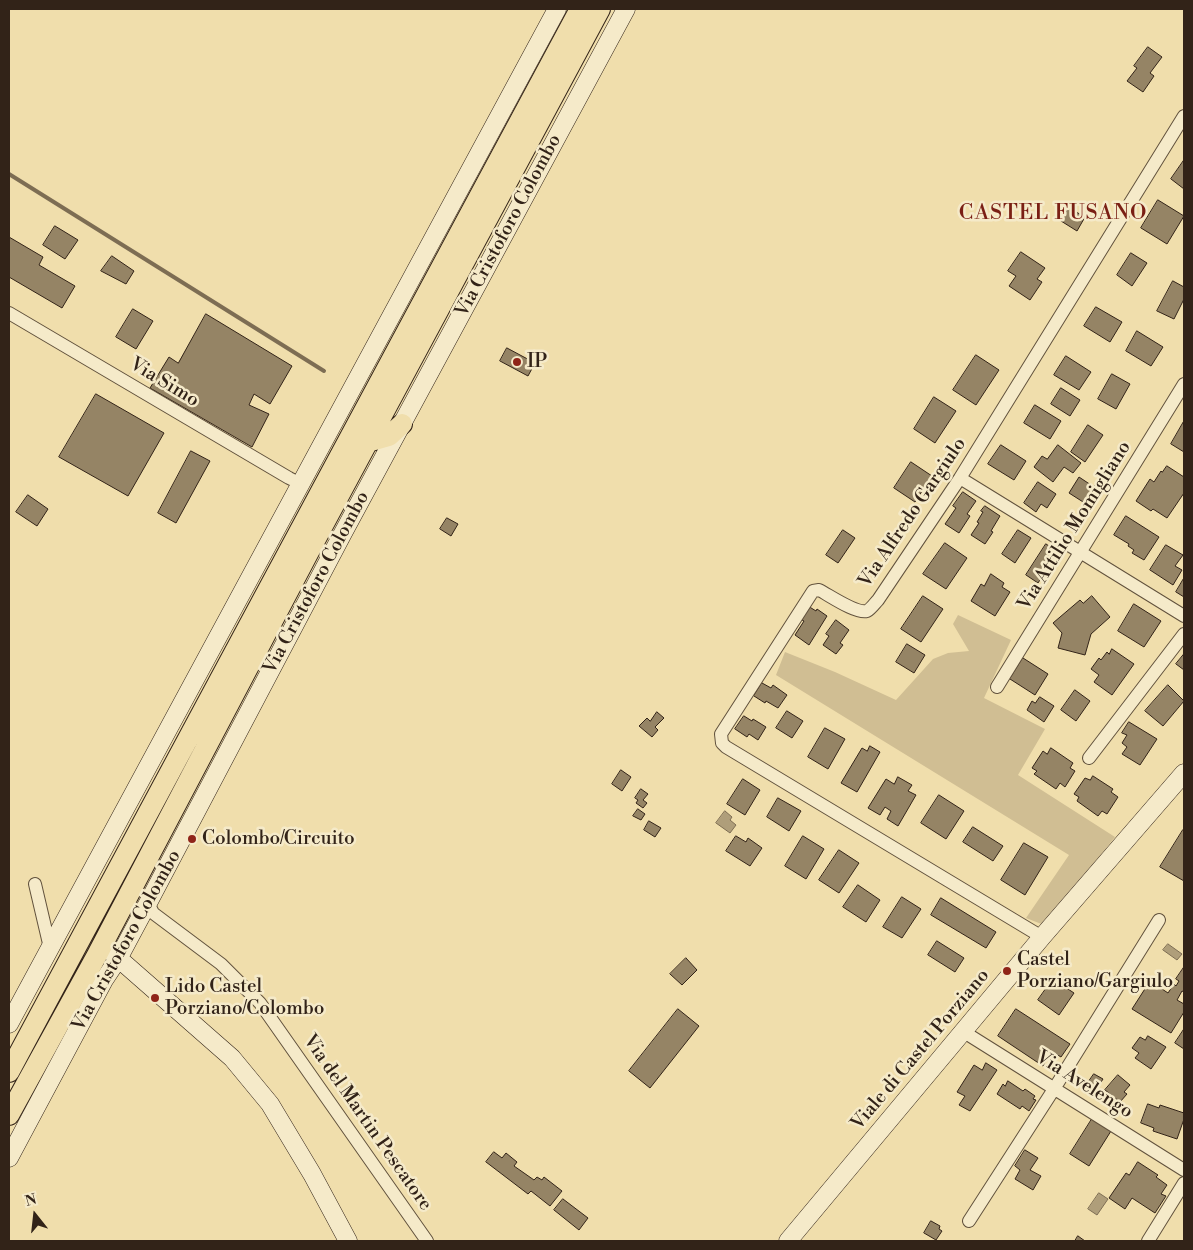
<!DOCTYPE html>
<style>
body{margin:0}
#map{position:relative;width:1193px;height:1250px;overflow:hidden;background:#f0deac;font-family:"Libre Bodoni",serif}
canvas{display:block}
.frame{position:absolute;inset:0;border:10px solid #322318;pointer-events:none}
.north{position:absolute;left:10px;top:1190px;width:50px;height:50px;-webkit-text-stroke:4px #f5eac9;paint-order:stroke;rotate:344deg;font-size:14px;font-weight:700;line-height:20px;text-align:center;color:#322318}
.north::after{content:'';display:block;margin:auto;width:18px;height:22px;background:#322318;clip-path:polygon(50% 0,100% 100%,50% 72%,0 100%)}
</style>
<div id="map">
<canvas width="1193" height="1250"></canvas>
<div class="frame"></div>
<div class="north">N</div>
</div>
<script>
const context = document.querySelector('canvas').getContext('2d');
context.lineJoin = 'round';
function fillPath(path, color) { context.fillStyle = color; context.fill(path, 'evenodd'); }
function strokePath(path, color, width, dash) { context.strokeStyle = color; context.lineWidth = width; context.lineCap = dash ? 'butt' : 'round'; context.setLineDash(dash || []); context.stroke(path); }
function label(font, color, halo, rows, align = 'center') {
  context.font = font + ' "Libre Bodoni",serif'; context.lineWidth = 5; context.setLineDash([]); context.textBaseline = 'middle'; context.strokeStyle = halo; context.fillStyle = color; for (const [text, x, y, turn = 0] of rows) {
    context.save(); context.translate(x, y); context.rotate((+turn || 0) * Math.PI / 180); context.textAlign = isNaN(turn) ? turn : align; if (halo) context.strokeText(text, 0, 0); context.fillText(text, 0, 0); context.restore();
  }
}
fillPath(new Path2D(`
 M958,615L1011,640L984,698L1045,729L1018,775L1115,837L1044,925L1026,918L1069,855L776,675L785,652L835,672L896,700L933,659L948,653L969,651L953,624Z`), '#d0be93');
const water = new Path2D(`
 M725,811L732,817L730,820L736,825L730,833L716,823Z
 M1168,944L1182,954L1177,960L1163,950Z
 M1099,1193L1108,1199L1097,1215L1088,1209Z`);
fillPath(water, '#af9e7a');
strokePath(water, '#7d6d53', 1);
strokePath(new Path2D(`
 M9,174L324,371`), '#7d6d53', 4);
const building = new Path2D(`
 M1148,47L1162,57L1150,73L1154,76L1143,92L1127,81L1137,68L1134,66Z
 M1184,160V189L1171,179Z
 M1158,200L1184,216L1167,244L1141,228Z
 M1069,208L1085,217L1077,231L1061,221Z
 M55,226L78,240L65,259L43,245Z
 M9,237L43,257L39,265L75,286L62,308L9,277Z
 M1021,252L1045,268L1037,279L1042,282L1030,300L1009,286L1016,276L1008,271Z
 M1131,253L1147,263L1132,286L1117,275Z
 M112,256L134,271L126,284L101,271Z
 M1173,281L1184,287V299L1174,319L1157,311Z
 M1096,307L1122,322L1110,342L1084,326Z
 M133,309L153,321L136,349L116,337Z
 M206,314L292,366L270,404L254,394L249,405L269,414L252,447L150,388L169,357L178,363Z
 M1137,331L1163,347L1151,366L1126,351Z
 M507,348L535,363L528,376L500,361Z
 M976,355L999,370L976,405L953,390Z
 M1066,356L1091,372L1079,390L1054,375Z
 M1112,374L1130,384L1116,409L1098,399Z
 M1061,388L1080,400L1070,416L1051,404Z
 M96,394L164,433L128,496L59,457Z
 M934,397L956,411L935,443L914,429Z
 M1035,405L1061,421L1050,439L1024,423Z
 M1184,421V452L1171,444Z
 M1088,425L1103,435L1085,462L1071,452Z
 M1001,445L1026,461L1014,480L988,464Z
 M1058,445L1081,463L1073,473L1064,467L1053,482L1034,467L1042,456L1047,459Z
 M191,451L210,461L176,523L158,513Z
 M911,462L932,476L915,502L894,488Z
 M1167,466L1184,477V493L1167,518L1153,509L1151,511L1136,501L1150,479L1154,482L1161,471L1162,472Z
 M1113,467L1114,471L1091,507L1069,493L1079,477L1094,487L1101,475L1106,478Z
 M1038,482L1056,494L1047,508L1041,504L1036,512L1024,503Z
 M963,492L976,501L967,514L970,516L959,533L945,524L956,508L953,506Z
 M28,495L48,509L37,526L16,512Z
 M985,506L1000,516L991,531L993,532L985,544L971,535L979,523L977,522L983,512L981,511Z
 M1126,516L1159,537L1144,560L1132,553L1134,550L1128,546L1129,544L1114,535Z
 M447,518L458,524L451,536L440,529Z
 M843,530L855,538L838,563L826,555Z
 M1018,530L1031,538L1015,563L1002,554Z
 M945,543L967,558L946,589L923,574Z
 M1046,544L1058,552L1038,583L1026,575Z
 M1166,545L1183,555L1175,566L1182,570L1173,585L1150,570Z
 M991,574L1004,583L1002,587L1010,592L995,616L971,601L981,584L984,586Z
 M1184,578V597L1176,592Z
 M923,596L943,609L921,642L901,629Z
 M1092,596L1110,617L1091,634L1085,655L1058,648L1062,633L1053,623L1080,600L1083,603Z
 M1134,604L1161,621L1144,647L1118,631Z
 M808,606L816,611L817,609L827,616L809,645L795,635L804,621L800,619Z
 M836,620L849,630L840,643L843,645L836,654L823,645L829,636L826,634Z
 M907,644L925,655L914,673L896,662Z
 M1112,649L1134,664L1112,695L1094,682L1099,675L1091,669L1099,658L1101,660L1107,652L1109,654Z
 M1184,654V670L1176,664Z
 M1023,658L1048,674L1035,695L1010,679Z
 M762,683L771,688L773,685L787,695L778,708L766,701L765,703L754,696Z
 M1168,685L1184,701L1163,726L1145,711Z
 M1075,690L1090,701L1076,721L1061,710Z
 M1040,697L1054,706L1044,722L1027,710L1032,701L1035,703Z
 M787,711L803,721L792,738L776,728Z
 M657,712L664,718L655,727L658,730L652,737L639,726L647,718L650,721Z
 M744,716L752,721L753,719L766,727L758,740L749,734L747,737L735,729Z
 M1129,722L1157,739L1140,765L1122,754L1127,747L1122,743L1127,735L1122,733Z
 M825,728L845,739L828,769L808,757Z
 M870,746L880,752L857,792L841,783L862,748L867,751Z
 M1051,748L1073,763L1070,768L1075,771L1065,787L1060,783L1056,789L1034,774L1037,771L1032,768L1043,751L1047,754Z
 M621,770L631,777L622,791L612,784Z
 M1093,776L1113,789L1111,792L1118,797L1107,814L1102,811L1098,816L1077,801L1079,797L1074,794L1085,778L1090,780Z
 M898,777L912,785L908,791L916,795L898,826L887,819L891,811L885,807L880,815L868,808L886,779L894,784Z
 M743,779L760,790L745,815L727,804Z
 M641,789L648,794L643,800L647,803L643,808L636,803L638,800L635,798Z
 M939,795L964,811L946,839L921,823Z
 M778,798L801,811L789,831L767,817Z
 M638,809L645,814L641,820L633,816Z
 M649,821L661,828L655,837L644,830Z
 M973,827L1003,846L993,861L963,842Z
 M1183,830L1184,831V881L1160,867Z
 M736,836L746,842L748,838L762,848L750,866L726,851Z
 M803,836L824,849L806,879L785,866Z
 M1024,843L1048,857L1025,895L1001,880Z
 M839,850L859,863L839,893L819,880Z
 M858,885L880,900L866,922L843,907Z
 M902,897L921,909L902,938L883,927Z
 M941,898L996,932L986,948L931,915Z
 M937,941L964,958L955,972L928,955Z
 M686,958L697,970L682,985L670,974Z
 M1184,967V992L1182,991L1177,1000L1184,1004V1012L1171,1033L1132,1009L1150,981L1168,993L1174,984L1176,986L1179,981L1176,979Z
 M1053,979L1074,993L1059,1015L1038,1000Z
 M678,1009L699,1026L650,1088L629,1071Z
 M1016,1009L1070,1044L1061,1057L1056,1054L1052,1061L1048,1058L1043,1066L998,1036Z
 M1184,1029V1049L1175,1043Z
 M1148,1036L1166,1047L1151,1069L1135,1058L1139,1053L1132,1048L1140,1037L1145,1040Z
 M986,1063L997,1070L970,1111L959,1105L965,1096L957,1092L974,1065L982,1070Z
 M1094,1074L1103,1079L1094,1093L1085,1087Z
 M1118,1075L1130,1085L1124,1092L1127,1094L1120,1102L1105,1090Z
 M1008,1081L1023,1091L1025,1089L1035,1096L1033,1099L1036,1100L1029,1111L1022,1106L1020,1109L997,1094L1003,1084L1005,1086Z
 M1148,1104L1159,1108L1160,1105L1184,1113V1119L1177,1139L1153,1131L1154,1128L1141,1123Z
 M1092,1119L1111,1131L1089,1166L1070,1154Z
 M1025,1150L1038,1158L1030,1170L1041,1176L1033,1190L1015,1179L1020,1170L1015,1166Z
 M494,1152L502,1158L506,1153L517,1162L514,1166L534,1180L537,1177L542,1180L544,1177L562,1191L550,1206L531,1191L528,1194L486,1162Z
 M1138,1162L1158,1175L1156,1177L1167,1185L1161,1194L1166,1196L1155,1213L1132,1198L1125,1209L1109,1198L1126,1173L1129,1175Z
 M563,1199L588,1218L579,1230L554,1210Z
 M931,1221L940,1226L939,1229L942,1231L936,1240L924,1233Z
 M1078,1236L1085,1241H1075Z`);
fillPath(building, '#958465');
strokePath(building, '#322318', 1);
const street = new Path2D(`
 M9,313L289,478L301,484
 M960,478L1184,616
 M997,687L1184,384
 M1089,758L1184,634
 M35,884L50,948
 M148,903L153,913L221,964L260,1003L427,1241
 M1042,937L726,747L722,743L721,734L813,591L819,590C829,595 856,614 867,611C871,609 875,603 878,600L960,478L1184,116
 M964,1032L1184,1170
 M969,1221L1054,1089L1159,920
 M1148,1241L1184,1183`);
const secondary = new Path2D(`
 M110,951L232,1058L270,1104L312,1174L348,1241
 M9,1024L557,9
 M9,1158L104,980L118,959L148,903L343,533L626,9
 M788,1241L1042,937L1184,773`);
const primary = new Path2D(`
 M368,442L389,436L402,424
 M9,1072L580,9
 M9,1115L97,955L313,544L600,9`);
strokePath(street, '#62523d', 14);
strokePath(secondary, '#322318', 19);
strokePath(primary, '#322318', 22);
strokePath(street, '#f5eac9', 12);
strokePath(secondary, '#f5eac9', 18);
strokePath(primary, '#f0deac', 20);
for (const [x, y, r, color] of [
 [517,362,5,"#8f2418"],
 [192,839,5,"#8f2418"],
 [1007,971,5,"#8f2418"],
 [155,998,5,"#8f2418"]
]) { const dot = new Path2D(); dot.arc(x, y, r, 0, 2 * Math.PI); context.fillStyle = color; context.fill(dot); strokePath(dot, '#f5eac9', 2); }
label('19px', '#322318', '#f5eac9', [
 ["Via Cristoforo Colombo",509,226,-62],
 ["Via Simo",164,383,31],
 ["Via Alfredo Gargiulo",913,513,-56],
 ["Via Attilio Momigliano",1075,526,-58],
 ["Via Cristoforo Colombo",317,583,-62],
 ["Via Cristoforo Colombo",127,941,-61],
 ["Viale di Castel Porziano",921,1050,-50],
 ["Via Avelengo",1084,1085,32],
 ["Via del Martin Pescatore",367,1123,55]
]);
label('19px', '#322318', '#f5eac9', [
 ["IP",527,362],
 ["Colombo/Circuito",202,839],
 ["Castel",1017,960],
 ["Porziano/Gargiulo",1017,982],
 ["Lido Castel",165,987],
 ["Porziano/Colombo",165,1009]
], 'left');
context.letterSpacing = '1px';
label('21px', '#7a1f14', '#f5eac9', [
 ["CASTEL FUSANO",1053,214]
]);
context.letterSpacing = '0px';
</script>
